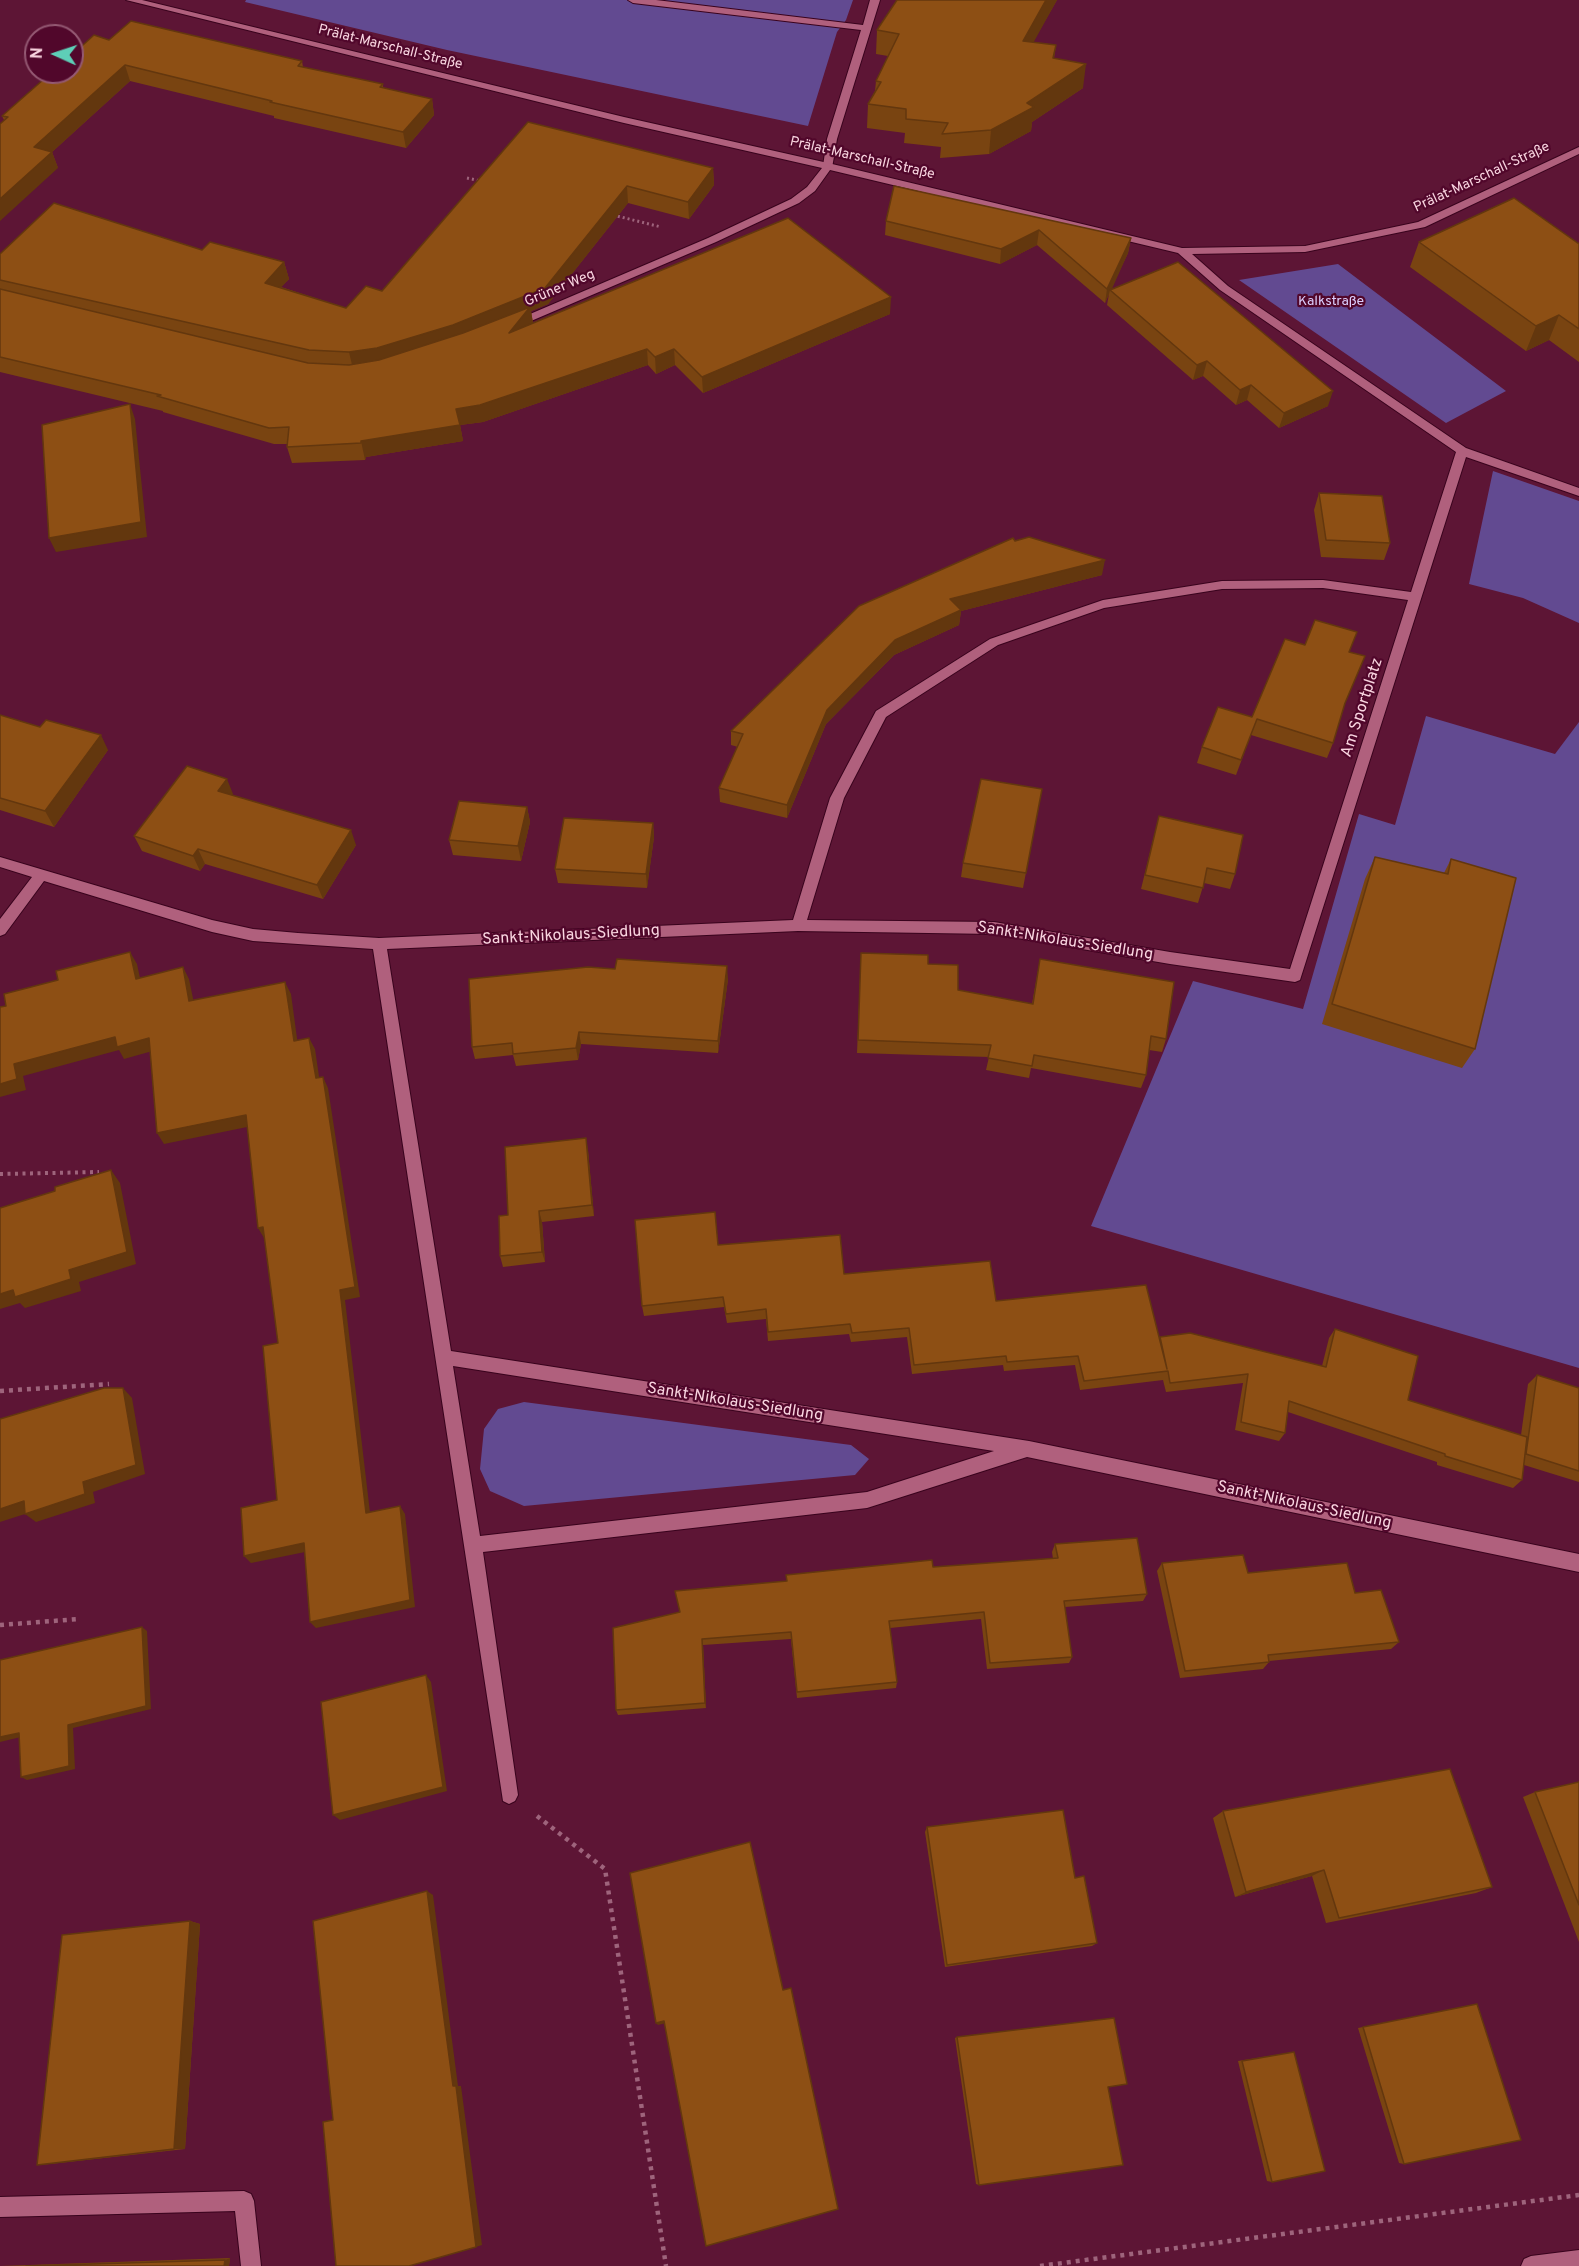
<!DOCTYPE html>
<meta charset="utf-8">
<style>
body{margin:0}
#map{position:relative;width:1579px;height:2266px;overflow:hidden;background:#5d1535;font-family:Overpass,sans-serif}
canvas{display:block}
.north{position:absolute;left:24px;top:24px;width:60px;height:60px;box-sizing:border-box;background:#51072b;border:2px solid #945973;border-radius:50%;rotate:273deg;font-size:16px;font-weight:700;line-height:24px;text-align:center;color:#f9d5e0}
.north::after{content:'';display:block;margin:auto;width:21px;height:27px;background:#5eceb7;clip-path:polygon(50% 0,100% 100%,50% 72%,0 100%)}
</style>
<div id="map">
<canvas width="1579" height="2266"></canvas>
<div class="north">N</div>
</div>
<script>
const context = document.querySelector('canvas').getContext('2d');
context.lineJoin = 'round';
function fillPath(path, color) { context.fillStyle = color; context.fill(path, 'evenodd'); }
function strokePath(path, color, width, dash) { context.strokeStyle = color; context.lineWidth = width; context.lineCap = dash ? 'butt' : 'round'; context.setLineDash(dash || []); context.stroke(path); }
function label(font, color, halo, rows, align = 'center') {
  context.font = font + ' Overpass,sans-serif'; context.lineWidth = 4.5; context.setLineDash([]); context.textBaseline = 'middle'; context.strokeStyle = halo; context.fillStyle = color; for (const [text, x, y, turn = 0] of rows) {
    context.save(); context.translate(x, y); context.rotate((+turn || 0) * Math.PI / 180); context.textAlign = isNaN(turn) ? turn : align; if (halo) context.strokeText(text, 0, 0); context.fillText(text, 0, 0); context.restore();
  }
}
fillPath(new Path2D(`
 M246,0H853L846,20L837,32L808,126L447,50L245,2Z
 M1338,264L1506,391L1446,423L1239,280Z
 M1493,471L1579,501V623L1523,598L1469,584Z
 M1426,716L1555,754L1579,722V1368L1091,1226L1193,981L1303,1009L1359,814L1395,825Z
 M524,1402L851,1445L869,1459L855,1475L524,1506L490,1491L480,1469L484,1429L498,1409Z`), '#624a91');
const lane = new Path2D(`
 M628,0H656L863,25L870,0H880L837,139L832,168L823,166L827,139L861,30L633,3Z`);
const street = new Path2D(`
 M126,0H142L624,117L828,163L1182,248L1305,246L1418,222L1579,147V154L1425,227L1305,252L1192,254L1228,286L1466,448L1579,488V496L1466,457L1300,980L1295,982L1170,964L994,934L798,931L387,949L451,1351L1029,1441L1579,1554V1572L1027,1457L867,1508L483,1552L518,1795L515,1801L509,1804L503,1801L373,949L253,941L212,932L44,881L5,934L0,936V919L32,877L0,867V857L212,920L253,929L298,933L379,938L793,920L830,798L876,711L990,639L1103,600L1222,581L1323,580L1411,592L1456,452L1220,290L1178,253L830,170L815,191L799,203L716,242L517,327H509V323L708,238L791,199L807,187L822,168L624,123ZM1323,588L1408,600L1290,969L1170,952L994,922L807,920L844,798L886,717L998,645L1104,608L1222,589ZM453,1366L994,1451L867,1492L480,1536Z
 M244,2191L251,2194L254,2201L261,2266H241L235,2211L0,2217V2197Z
 M1579,2250V2266H1521L1524,2259L1531,2256Z`);
strokePath(lane, '#39031d', 2);
strokePath(street, '#39031d', 2);
strokePath(new Path2D(`
 M467,178L481,181
 M613,215L661,227`), '#9e647c', 3, [2, 3]);
strokePath(new Path2D(`
 M0,1174L99,1172`), '#9e647c', 4, [3, 4.5]);
strokePath(new Path2D(`
 M0,1391L109,1384
 M0,1625L79,1619
 M537,1816L605,1869L666,2266
 M1040,2266L1579,2195`), '#9e647c', 4.5, [4, 5]);
fillPath(lane, '#b0607d');
fillPath(street, '#b0607d');
fillPath(new Path2D(`
 M897,0H1057L1033,42L1056,45L1054,58L1083,88L1032,122L1031,131L989,154L940,158L941,147L904,143L905,133L867,128L868,104L875,91L876,81L888,56L876,54L877,30Z
 M109,40L302,61L303,67L383,84V88L432,99L434,115L406,148L274,118V116L130,81L52,152L58,168L4,120L2,116Z
 M528,122L713,168L714,185L689,219L628,203L548,304L531,311L533,323L890,314L703,393L675,365L656,374L648,365L483,422L460,425L463,441L366,457L365,460L292,463L287,447V444H274L163,412V411L0,372V254L202,250L284,262L289,279L281,287L346,308L382,291Z
 M894,186L1131,238L1128,253L1111,289L1328,406L1279,428L1247,400L1236,405L1203,376L1193,380L1107,305L1109,294L1105,303L1037,245L1000,264L885,235L886,221Z
 M1419,242L1579,244V362L1549,340L1526,351L1410,267Z
 M1319,493L1390,543L1384,560L1321,557L1314,510Z
 M1015,541L1102,575L961,611L959,625L894,655L826,724L787,818L720,802L719,788L738,747L731,745V731Z
 M1305,645L1349,652L1344,707L1333,743L1327,758L1251,735L1236,775L1197,763L1202,747L1252,717Z
 M0,715L108,750L54,827L0,810Z
 M1042,789L1023,888L961,877L963,863Z
 M233,794L232,796L356,845L323,899L205,864L200,871L142,851L134,836Z
 M527,807L530,822L521,861L453,855L449,840Z
 M1159,816L1235,874L1230,889L1204,883L1198,903L1141,889Z
 M653,823L654,837L647,888L558,883L555,869Z
 M1375,857L1444,873L1451,859L1475,1049L1462,1068L1322,1024L1365,879Z
 M861,953L928,964L958,990L1032,1004L1040,959L1166,1039L1162,1052L1149,1050L1146,1075L1141,1088L1031,1068L1029,1078L986,1070L989,1057L857,1053Z
 M728,979L718,1053L581,1044L578,1060L516,1066L513,1055L475,1059L472,1047Z
 M588,1150L594,1216L542,1222L545,1262L503,1267L500,1256L508,1215Z
 M718,1245L844,1274L996,1301L1159,1338L1322,1366L1329,1338L1335,1329L1408,1400L1521,1435L1528,1384L1537,1375L1579,1388V1482L1524,1465L1522,1480L1513,1488L1437,1465V1462L1288,1412L1285,1433L1279,1441L1235,1430L1243,1383L1166,1392L1163,1380L1080,1390L1075,1365L1004,1371L1003,1365L912,1374L907,1337L851,1342L849,1334L768,1341L766,1319L727,1323L724,1307L644,1316L642,1306Z
 M1055,1544L1147,1594L1143,1601L1065,1607L1072,1657L1069,1663L987,1669L981,1619L890,1628L897,1682L896,1688L797,1698L791,1639L703,1645L706,1708L618,1715L616,1710L680,1612L786,1582V1575L933,1567L1053,1559L1052,1552Z
 M1162,1563L1248,1573L1355,1593L1399,1642L1391,1649L1269,1661V1662L1263,1669L1180,1678L1157,1571Z
 M1579,1782V1942L1523,1797L1535,1792Z
 M1223,1811L1492,1887L1476,1893L1326,1923L1312,1876L1235,1897L1213,1818Z
 M927,1827L1075,1878L1097,1943L1092,1946L945,1967L925,1832Z
 M190,1921L200,1924L185,2149L50,2164L37,2165Z
 M1477,2004L1404,2164L1399,2163L1358,2028Z
 M957,2037L1108,2087L979,2185L976,2184L955,2038Z
 M1294,2052L1272,2182L1267,2181L1238,2061Z
 M230,2258L229,2266H0Z`), '#794411');
fillPath(new Path2D(`
 M1046,0H1057L1021,65L1023,41Z
 M1086,64L1083,88L1032,122L1031,131L989,154L991,130L1027,103Z
 M125,65L130,81L40,163L34,147Z
 M432,99L434,115L406,148L403,132Z
 M52,152L58,168L0,221V199Z
 M713,168L714,185L689,219L688,202Z
 M627,186L628,203L548,304L531,311L533,323L512,349L353,369L349,352Z
 M1039,230L1037,245L1000,264L1001,249Z
 M1131,238L1128,253L1111,291L1110,290L1109,294L1105,303L1107,289Z
 M284,262L289,279L270,299L265,283Z
 M891,297L890,314L703,393L702,377Z
 M1559,315L1549,340L1526,351L1536,326Z
 M647,349L648,365L483,422L460,425L463,441L366,457L365,460L361,441L456,409Z
 M674,349L675,365L656,374L655,357Z
 M1207,361L1203,376L1193,380L1197,365Z
 M1251,385L1247,400L1236,405L1240,390Z
 M1333,391L1328,406L1279,428L1284,413Z
 M130,404L135,419L147,537L56,552L49,538Z
 M1105,560L1102,575L961,611L959,625L894,655L826,724L787,818V805L827,710L895,640L950,599Z
 M101,735L108,750L54,827L45,811Z
 M227,779L233,794L224,807L218,791Z
 M527,807L530,822L521,861L518,846Z
 M653,823L654,837L647,888L646,874Z
 M351,830L356,845L323,899L317,885Z
 M198,849L205,864L200,871L193,856Z
 M130,952L137,964L143,992L136,979Z
 M727,966L728,979L718,1053V1041Z
 M183,967L189,979L196,1013L189,1001Z
 M285,982L291,994L299,1053L294,1041Z
 M579,1032L581,1044L578,1060L576,1048Z
 M115,1037L149,1038L156,1050L124,1059L119,1050L23,1076L26,1090L0,1097V1084L14,1064Z
 M309,1038L315,1049L321,1090L316,1078Z
 M323,1077L328,1088L360,1297L345,1300L371,1521L366,1513L340,1290Z
 M246,1115L252,1126L164,1144L157,1133Z
 M586,1138L588,1150L594,1216L592,1205Z
 M111,1170L120,1183L136,1264L79,1282L81,1291L25,1308L20,1303L0,1309V1294L69,1270Z
 M539,1211L542,1222L545,1262L542,1252Z
 M263,1227L269,1237L264,1238L258,1228Z
 M123,1388L132,1398L145,1474L93,1492L95,1503L36,1522L25,1514L0,1522V1509L83,1482Z
 M400,1506L405,1514L415,1607L316,1628L310,1622Z
 M304,1543L310,1551L251,1563L244,1556Z
 M142,1627L147,1631L151,1709L73,1728L75,1769L27,1780L21,1777L68,1725Z
 M702,1639L703,1645L706,1708L705,1703Z
 M426,1675L431,1682L447,1791L340,1820L333,1815Z
 M19,1733L25,1736L0,1742V1737Z
 M1324,1870L1312,1876L1235,1897L1246,1892Z
 M427,1891L433,1895L458,2086H461L482,2245L476,2247L453,2086Z
 M190,1921L200,1924L185,2149H174Z
 M664,2021L666,2023L658,2025L656,2023Z
 M230,2258L229,2266H224L225,2260Z`), '#63370e');
const building = new Path2D(`
 M897,0H1046L1023,41L1056,45L1053,58L1086,64L1027,103L1034,107L991,130L942,134L948,123L906,119V109L868,104L881,82L876,81L899,34L877,30Z
 M131,21L302,61L298,66L383,84L380,87L432,99L403,132L270,102L272,101L125,65L34,147L52,152L0,199V124L8,117L2,116L52,72H72V55L94,35L109,40Z
 M528,122L713,168L688,202L627,186L545,288L453,325L377,348L349,352L309,350L0,280V254L54,203L202,250L210,242L284,262L265,283L346,308L366,286L382,291Z
 M894,186L1131,238L1107,289L1039,230L1001,249L886,221Z
 M1514,198L1579,244V329L1559,315L1536,326L1419,242Z
 M788,218L891,297L702,377L674,349L655,357L647,349L480,405L456,409L460,425L361,441V443L287,447L289,427L269,428L157,396L161,395L0,357V289L308,363L349,365L379,360L463,333L530,307L509,333Z
 M1178,262L1333,391L1284,413L1251,385L1240,390L1207,361L1197,365L1110,290Z
 M130,404L141,522L49,538L42,425Z
 M1319,493L1382,496L1390,543L1326,540Z
 M1029,537L1105,560L950,599L961,610L895,640L827,710L787,805L719,788L743,734L731,731L859,606L1013,538L1015,541Z
 M1315,620L1357,632L1349,652L1365,656L1345,703L1333,743L1257,719L1241,760L1202,747L1218,707L1252,717L1285,639L1305,645Z
 M0,715L40,727L46,720L101,735L45,811L0,798Z
 M187,766L227,779L218,791L351,830L317,885L198,849L193,856L134,836Z
 M981,779L1042,789L1026,873L963,863Z
 M459,801L527,807L518,846L449,840Z
 M1159,816L1243,835L1235,874L1207,868L1203,888L1145,875Z
 M564,818L653,823L646,874L555,869Z
 M1375,857L1448,874L1451,859L1516,878L1475,1049L1332,1004Z
 M130,952L136,979L183,967L189,1001L285,982L294,1041L309,1038L316,1078L323,1077L355,1287L340,1290L366,1513L400,1506L410,1600L310,1622L304,1543L244,1556L241,1508L277,1500L263,1346L278,1343L263,1227L258,1228L246,1115L157,1133L149,1038L117,1047L115,1037L14,1064L17,1079L0,1084V1007L6,1006L4,994L58,980L56,971Z
 M861,953L928,955V964L958,965V990L1033,1004L1040,959L1174,982L1166,1039L1151,1036L1146,1075L1034,1055L1032,1066L988,1058L991,1045L858,1040Z
 M617,959L727,966L718,1041L579,1032L576,1048L513,1054L512,1043L472,1047L469,979L588,967L615,969Z
 M586,1138L592,1205L539,1211L542,1252L500,1256L499,1216L508,1215L505,1147Z
 M111,1170L127,1252L69,1270L71,1279L15,1297L13,1290L0,1294V1208L55,1191V1187Z
 M715,1212L718,1245L840,1235L844,1274L990,1261L996,1301L1146,1285L1167,1369L1160,1337L1190,1333L1326,1367L1335,1329L1418,1356L1408,1400L1527,1437L1522,1480L1445,1456V1454L1289,1401L1285,1433L1241,1422L1248,1374L1170,1383L1168,1371L1084,1381L1078,1356L1007,1362L1006,1356L914,1365L909,1328L852,1333L850,1324L768,1332L766,1309L726,1314L723,1297L642,1306L635,1220Z
 M1537,1375L1579,1388V1471L1526,1454Z
 M104,1388H123L136,1465L83,1482L85,1494L25,1514L24,1501L0,1509V1419Z
 M1137,1538L1147,1594L1064,1601L1072,1657L990,1663L984,1612L889,1621L897,1682L797,1692L791,1632L702,1639L705,1703L616,1710L613,1628L680,1612L675,1591L787,1581L786,1575L932,1560L933,1567L1058,1558L1055,1544Z
 M1243,1555L1248,1573L1347,1563L1355,1593L1381,1590L1399,1642L1268,1655L1269,1662L1185,1671L1162,1563Z
 M142,1627L146,1706L68,1725L69,1766L21,1777L19,1733L0,1737V1660Z
 M426,1675L443,1787L333,1815L321,1702Z
 M1450,1769L1492,1887L1339,1918L1324,1870L1246,1892L1223,1811Z
 M1579,1782V1905L1535,1792Z
 M1063,1810L1075,1878L1084,1876L1097,1943L947,1965L927,1827Z
 M750,1842L783,1990L791,1988L838,2209L706,2246L664,2021L656,2023L630,1873Z
 M427,1891L453,2086H456L476,2247L409,2266H336L323,2122L333,2120L313,1921Z
 M190,1921L174,2149L37,2165L62,1935Z
 M1477,2004L1521,2140L1404,2164L1363,2027Z
 M1114,2018L1127,2084L1108,2087L1123,2165L979,2185L957,2037Z
 M1294,2052L1325,2171L1272,2182L1242,2061Z
 M225,2260L224,2266H26Z`);
fillPath(building, '#8d4f14');
strokePath(building, '#63370e', 1.5);
label('14px', '#f9d5e0', '#51072b', [
 ["Prälat-Marschall-Straße",390,48,14],
 ["Prälat-Marschall-Straße",862,159,13],
 ["Prälat-Marschall-Straße",1482,178,-25],
 ["Grüner Weg",560,289,-23]
]);
label('14px', '#dccffe', '#51072b', [
 ["Kalkstraße",1331,302]
]);
label('16px', '#f9d5e0', '#51072b', [
 ["Am Sportplatz",1363,708,-72],
 ["Sankt-Nikolaus-Siedlung",571,936,-3],
 ["Sankt-Nikolaus-Siedlung",1065,942,9],
 ["Sankt-Nikolaus-Siedlung",735,1403,9],
 ["Sankt-Nikolaus-Siedlung",1304,1506,12]
]);
</script>
